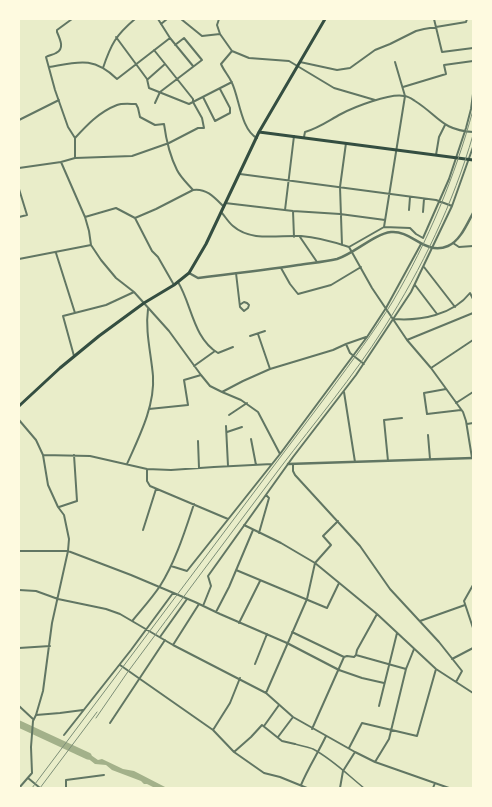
<!DOCTYPE html>
<style>
body{margin:0}
#map{position:relative;width:492px;height:807px;overflow:hidden;background:#e9edc9;font-family:"PT Sans",sans-serif}
canvas{display:block}
.frame{position:absolute;inset:0;border:20px solid #fefae0;pointer-events:none}
</style>
<div id="map">
<canvas width="492" height="807"></canvas>
<div class="frame"></div>
</div>
<script>
const context = document.querySelector('canvas').getContext('2d');
context.lineJoin = 'round';
function fillPath(path, color) { context.fillStyle = color; context.fill(path, 'evenodd'); }
function strokePath(path, color, width, dash) { context.strokeStyle = color; context.lineWidth = width; context.lineCap = dash ? 'butt' : 'round'; context.setLineDash(dash || []); context.stroke(path); }
fillPath(new Path2D(`
 M85,751L98,760L102,759L123,769L134,771L167,788H155L147,784H144L141,781L112,770L106,765L95,764L86,757L79,754L81,752L84,754Z`), '#a3b18a');
strokePath(new Path2D(`
 M19,724L88,756`), '#a3b18a', 7);
strokePath(new Path2D(`
 M295,744C301,746 308,747 313,749C332,759 348,775 364,788`), '#617663', 1.5);
strokePath(new Path2D(`
 M72,19L57,30V32C60,39 65,49 56,53C53,55 49,55 46,57L55,90L68,127L75,138V158
 M158,19L170,38L193,66
 M181,19L202,36L220,34
 M219,19L217,25L220,34L232,51
 M434,19L442,52L473,48
 M161,24L167,19
 M116,37L147,79L149,88L189,104L232,82
 M232,51L249,58L289,61L334,88L375,100
 M232,51L221,64C224,71 229,76 232,83C239,97 241,130 257,138
 M300,62L337,70L350,68L375,50L390,44L416,31L424,29L466,22L467,19
 M49,67C78,62 93,56 117,79L170,38
 M103,68C111,44 116,35 135,19
 M148,79L165,64
 M403,87L446,74L444,65L473,61
 M203,97L215,121L230,113V108L220,89
 M155,103L160,92L202,60L184,38L175,45
 M19,120L59,100
 M304,137L305,132C319,128 328,121 341,114C354,107 390,93 404,96C408,96 412,99 415,101C439,116 441,130 473,132
 M75,138C87,125 99,112 117,105C122,103 130,104 136,104L138,108L140,117L155,125L164,124C166,139 170,156 177,170C181,178 188,184 193,190C207,188 215,198 224,207
 M436,155L439,137L445,125
 M61,162L85,217L89,231L91,245L101,260L116,278L134,292L169,331L201,375L210,386L222,392L241,400L258,412L280,454
 M19,168L61,162L75,158L132,156L169,143L198,128H204L202,118L193,102V99L154,50
 M240,174L436,200L452,206
 M19,189L27,215L19,217
 M225,203L293,211L340,214L385,220
 M285,210L294,136
 M409,210L410,197
 M293,211L294,237
 M221,212C225,216 228,222 233,226C251,242 278,235 301,236C316,237 334,242 349,247L372,288L407,340L431,368L463,412L466,421L472,458
 M423,212L424,199
 M85,217L116,208L135,218L152,251L158,257L174,285
 M135,218L156,209L193,190
 M384,227L410,228L416,234L423,238L449,179L466,128L471,109L473,94
 M300,237L317,262
 M453,243L459,247L473,246
 M342,245L340,187L346,143
 M349,247L384,227L405,96L395,62
 M56,253L75,313
 M19,259L91,245
 M424,267L455,307
 M281,268L290,284L298,294L331,285L361,267
 M236,273L240,307L244,311L248,308L249,305L247,303L244,302L241,304
 M178,282C192,305 193,338 218,353L233,347
 M415,285L437,314
 M394,319C420,321 453,315 470,293L473,299
 M258,334L270,369
 M250,336L265,331
 M407,340L473,313
 M346,344L350,353L364,364
 M74,356L63,316L106,305L134,292
 M194,366L215,351
 M431,368L473,340
 M446,389L424,393L427,414L461,410
 M222,392L243,381L270,369L333,350L346,344L366,337
 M344,392L355,462
 M456,403L473,392
 M149,409L188,405L184,380L201,375
 M229,415L247,403
 M19,420L36,440L43,455L48,485L58,507L64,515L69,539L68,551L52,623L43,691L36,715L33,721L31,747L32,773L19,788
 M467,424L473,423
 M226,426L228,466
 M227,432L242,427
 M428,435L430,459
 M251,439L256,465
 M198,441L199,468
 M43,455L90,456L147,469L171,470L214,467L272,464
 M388,461L384,420L402,418
 M127,464C139,437 155,406 153,376C151,353 145,331 148,309
 M293,464V471L295,475L360,546L390,589L439,642L462,671L456,682
 M147,469V481L150,486L228,519
 M59,507L77,501L74,455
 M244,525L281,543L315,563L377,614L436,669L473,693
 M143,530L156,489
 M259,533L269,498L266,495
 M19,551H68L131,575L195,602L220,614L287,643
 M171,566L187,571L280,454L367,337L386,308L421,244
 M236,570L327,608L339,583
 M473,585L464,601L473,628
 M19,590L36,591L58,599L106,609L120,614L173,645L266,693L293,717L355,752L375,762L449,788
 M203,606L211,586L208,576L293,457L356,375L411,292L452,206L473,147
 M216,612L229,587L253,530
 M133,620C142,609 152,598 160,586C175,563 185,531 194,504
 M420,621L465,605
 M239,623L260,581
 M292,632L344,657L347,656L354,657L356,655L406,669
 M160,637L187,599
 M173,645L199,604
 M19,648L50,646
 M356,655L357,650L377,614
 M452,659L473,648
 M255,664L267,634
 M120,665L213,730L234,752L264,773L280,777L307,788
 M339,670L362,678L384,683
 M266,693L307,599L315,563L331,545L323,536L338,521
 M19,706L33,719
 M379,706L397,633
 M36,715L60,713L83,710
 M110,723L165,640
 M264,726L279,705
 M312,729L344,657
 M213,730L230,703L240,678
 M64,735L131,650L173,593
 M278,737L293,717
 M349,748L362,723L417,736L436,669
 M234,752L251,737L262,725L282,741L295,744
 M375,762L389,739L406,669L414,649
 M28,778L40,788
 M301,785C308,768 318,753 326,736
 M66,788V780L104,775
 M340,788L343,771L355,752
 M433,788L435,783`), '#617663', 2);
strokePath(new Path2D(`
 M189,273L198,278C231,274 265,270 298,265C311,263 324,262 337,259C355,253 374,234 391,232C412,230 425,256 448,246C460,241 467,224 473,213
 M288,464L473,458
 M287,643L339,670`), '#617663', 2.5);
strokePath(new Path2D(`
 M259,132L473,160
 M19,406L60,368L99,336L144,303L174,285L189,273L206,244L259,132L325,19`), '#344e41', 3);
strokePath(new Path2D(`
 M96,718L127,673C178,604 229,536 280,468C315,422 353,377 384,328C422,268 453,204 473,135
 M32,788L330,391C352,361 374,332 393,301C428,241 455,177 473,110
 M40,788L97,712`), '#7c8e77', 1);
</script>
